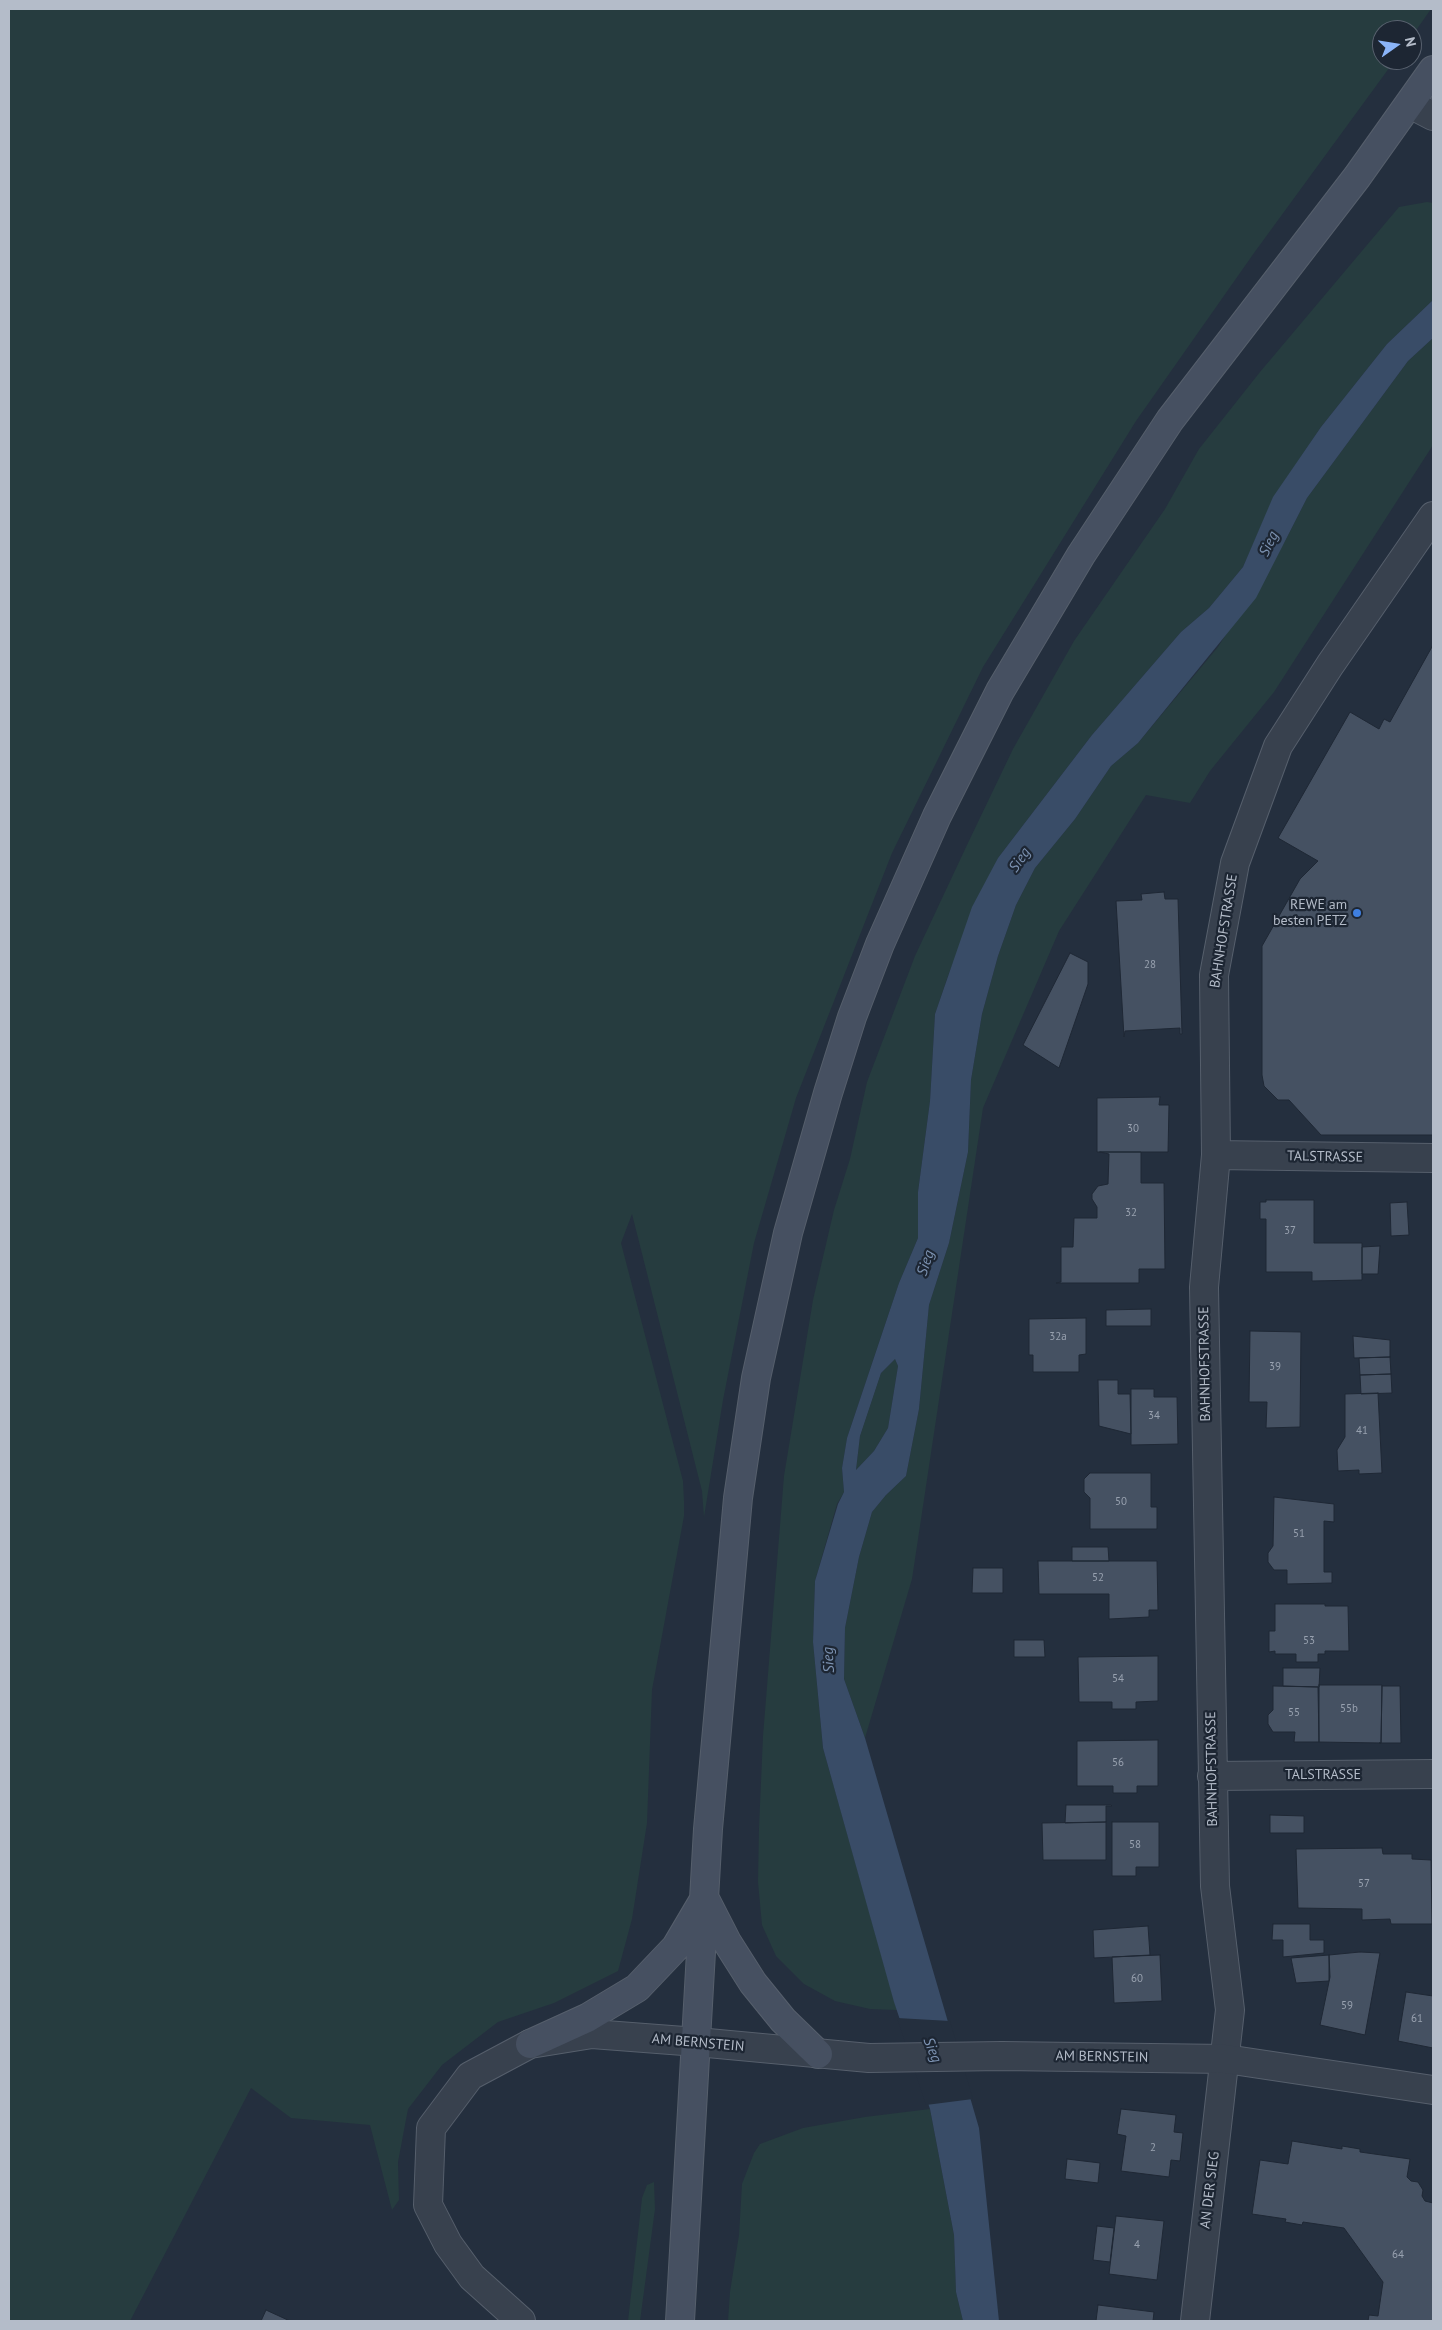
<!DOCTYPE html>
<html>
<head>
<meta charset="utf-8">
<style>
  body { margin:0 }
  #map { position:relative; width:1442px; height:2330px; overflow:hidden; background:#242f3e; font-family:"PT Sans",sans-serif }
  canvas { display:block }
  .frame { position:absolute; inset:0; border:10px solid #b4bcc9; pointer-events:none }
  .north { position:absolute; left:1372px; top:20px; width:50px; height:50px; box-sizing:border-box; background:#1d2633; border:1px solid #59626f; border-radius:50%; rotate:77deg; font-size:14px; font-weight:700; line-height:20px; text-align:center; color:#b4bcc9 }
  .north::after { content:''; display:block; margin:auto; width:18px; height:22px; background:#8ab4f8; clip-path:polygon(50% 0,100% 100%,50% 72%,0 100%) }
</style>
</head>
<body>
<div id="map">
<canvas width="1442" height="2330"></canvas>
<div class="frame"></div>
<div class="north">N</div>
</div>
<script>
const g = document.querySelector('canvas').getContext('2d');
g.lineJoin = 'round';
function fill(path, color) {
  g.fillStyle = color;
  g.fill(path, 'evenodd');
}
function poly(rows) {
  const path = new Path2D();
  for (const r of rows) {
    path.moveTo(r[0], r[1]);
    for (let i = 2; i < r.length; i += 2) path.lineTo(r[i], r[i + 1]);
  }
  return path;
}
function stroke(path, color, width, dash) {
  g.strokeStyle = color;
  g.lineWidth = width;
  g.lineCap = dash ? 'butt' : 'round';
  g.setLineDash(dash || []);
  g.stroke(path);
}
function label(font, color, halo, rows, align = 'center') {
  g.font = font + ' "PT Sans",sans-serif';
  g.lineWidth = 4.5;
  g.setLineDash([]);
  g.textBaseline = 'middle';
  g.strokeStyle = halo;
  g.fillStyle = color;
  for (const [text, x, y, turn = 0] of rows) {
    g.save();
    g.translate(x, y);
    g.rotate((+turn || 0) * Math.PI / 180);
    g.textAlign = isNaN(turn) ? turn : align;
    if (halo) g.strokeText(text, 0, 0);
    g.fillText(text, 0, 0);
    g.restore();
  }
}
const green = poly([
  [9,9,1431,9,1412,36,1412,30,1382,30,1382,60,1395,60,1254,253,1136,421,983,667,892,853,796,1098,754,1243,723,1400,704,1517,702,1491,632,1214,621,1243,683,1481,684,1501,684,1516,652,1690,647,1823,632,1919,618,1971,554,2003,498,2022,442,2065,408,2109,398,2162,399,2200,392,2210,370,2125,291,2118,251,2088,130,2321,9,2321],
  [1427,202,1433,203,1433,300,1387,344,1321,427,1274,497,1243,567,1209,608,1181,632,1092,735,998,858,949,973,935,1014,930,1101,918,1192,918,1238,899,1283,847,1438,842,1468,844,1492,837,1504,815,1581,813,1642,823,1748,897,2010,870,2009,835,2001,804,1984,776,1956,762,1925,758,1882,759,1828,763,1736,784,1476,813,1300,834,1210,850,1159,867,1082,915,956,967,845,1013,749,1074,641,1165,509,1199,449,1260,372,1399,207],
  [1433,338,1433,445,1274,692,1210,771,1190,803,1146,795,1059,931,983,1108,912,1579,865,1738,844,1679,845,1628,859,1557,872,1512,886,1495,906,1476,919,1409,929,1305,949,1243,968,1152,971,1080,982,1014,998,956,1016,905,1035,868,1075,819,1111,766,1138,743,1218,647,1285,541,1307,498,1408,361],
  [895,1359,898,1366,888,1428,874,1451,856,1470,860,1436,881,1373],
  [930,2109,954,2235,956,2292,963,2321,728,2321,730,2292,739,2235,742,2184,754,2153,760,2144,803,2128,865,2117],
  [654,2182,655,2209,640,2321,628,2321,642,2198,647,2185]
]);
const water = poly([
  [1433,300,1433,338,1408,361,1307,498,1256,598,1138,743,1111,766,1075,819,1035,868,1016,905,998,956,982,1014,971,1080,968,1152,949,1243,929,1305,919,1409,906,1476,886,1495,872,1512,859,1557,845,1628,844,1679,865,1738,979,2128,999,2321,963,2321,956,2292,954,2235,930,2109,894,2002,823,1748,813,1642,815,1581,838,1504,844,1492,842,1468,847,1438,899,1283,918,1238,918,1192,930,1101,935,1014,972,907,998,858,1092,735,1181,632,1209,608,1243,567,1273,497,1321,427,1387,344],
  [895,1359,898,1366,888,1428,874,1451,856,1470,860,1436,881,1373]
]);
const pier = poly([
  [897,2018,950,2021,973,2099,926,2105]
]);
const building = poly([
  [1433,645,1433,1135,1321,1135,1289,1100,1278,1100,1264,1086,1262,1075,1262,946,1300,879,1318,861,1278,838,1350,712,1379,729,1384,719,1390,722,1433,645],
  [1164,892,1165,899,1178,899,1182,1034,1180,1034,1180,1028,1125,1031,1124,1037,1116,901,1142,900,1141,894,1164,892],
  [1070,953,1088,962,1088,984,1059,1068,1023,1045,1070,953],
  [1160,1097,1159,1105,1169,1105,1168,1152,1097,1152,1097,1098,1160,1097],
  [1100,1152,1141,1152,1141,1183,1164,1183,1165,1269,1139,1269,1139,1283,1056,1283,1061,1282,1061,1247,1073,1247,1074,1218,1097,1218,1097,1207,1092,1199,1092,1194,1098,1186,1108,1184,1109,1154,1100,1152],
  [1266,1200,1314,1200,1314,1243,1362,1243,1362,1280,1312,1281,1312,1272,1266,1272,1266,1219,1260,1219,1260,1202,1266,1202,1266,1200],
  [1407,1202,1409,1235,1391,1236,1390,1203,1407,1202],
  [1380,1246,1378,1274,1362,1274,1362,1247,1380,1246],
  [1151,1309,1151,1326,1106,1326,1106,1310,1151,1309],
  [1086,1318,1086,1354,1079,1355,1079,1372,1033,1372,1033,1355,1029,1355,1029,1319,1086,1318],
  [1250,1331,1301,1332,1300,1427,1266,1428,1267,1402,1249,1402,1250,1331],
  [1353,1336,1390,1340,1390,1357,1354,1358,1353,1336],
  [1390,1357,1391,1374,1360,1375,1359,1358,1390,1357],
  [1391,1374,1392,1393,1361,1394,1360,1375,1391,1374],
  [1098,1380,1118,1380,1118,1394,1130,1394,1131,1434,1099,1426,1098,1380],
  [1131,1389,1154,1389,1154,1397,1177,1397,1178,1444,1131,1445,1131,1389],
  [1378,1393,1382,1473,1359,1474,1359,1470,1338,1471,1337,1450,1345,1437,1345,1394,1378,1393],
  [1090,1473,1151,1473,1151,1507,1157,1507,1157,1529,1090,1529,1090,1498,1084,1492,1084,1479,1090,1473],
  [1274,1497,1334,1504,1334,1522,1324,1521,1324,1572,1332,1572,1332,1583,1287,1584,1287,1570,1274,1570,1268,1562,1268,1553,1273,1546,1274,1497],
  [1072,1547,1108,1547,1109,1561,1072,1561,1072,1547],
  [1038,1561,1157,1561,1158,1610,1149,1610,1149,1617,1109,1619,1109,1594,1039,1594,1038,1561],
  [973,1568,1003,1568,1003,1593,972,1593,973,1568],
  [1275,1604,1325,1604,1325,1606,1348,1606,1349,1651,1325,1651,1325,1654,1318,1654,1318,1662,1296,1662,1296,1654,1275,1654,1275,1651,1269,1652,1269,1631,1275,1631,1275,1604],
  [1014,1640,1044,1640,1045,1657,1014,1657,1014,1640],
  [1158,1656,1158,1701,1136,1702,1136,1709,1112,1709,1112,1702,1079,1702,1078,1657,1158,1656],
  [1283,1668,1320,1668,1319,1687,1283,1686,1283,1668],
  [1319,1685,1382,1685,1381,1743,1319,1742,1319,1685],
  [1273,1686,1318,1687,1319,1742,1294,1742,1295,1732,1273,1732,1268,1724,1268,1715,1273,1710,1273,1686],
  [1382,1686,1400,1686,1401,1743,1379,1743,1381,1743,1382,1686],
  [1158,1740,1158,1786,1137,1786,1137,1793,1113,1793,1113,1786,1077,1786,1077,1741,1158,1740],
  [1066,1805,1111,1805,1112,1806,1106,1806,1106,1822,1065,1823,1066,1805],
  [1270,1815,1304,1816,1304,1833,1270,1833,1270,1815],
  [1106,1822,1106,1860,1043,1860,1042,1823,1106,1822],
  [1112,1822,1159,1822,1159,1867,1136,1867,1136,1876,1112,1876,1112,1822],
  [1382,1848,1383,1854,1412,1854,1412,1859,1431,1860,1432,1924,1391,1924,1390,1919,1362,1920,1362,1909,1298,1908,1296,1849,1382,1848],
  [1273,1924,1310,1924,1310,1940,1324,1940,1324,1953,1283,1957,1283,1940,1272,1940,1273,1924],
  [1148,1926,1150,1955,1094,1958,1093,1930,1148,1926],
  [1360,1952,1380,1953,1365,2035,1320,2025,1330,1977,1329,1955,1360,1952],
  [1160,1955,1162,2001,1114,2003,1112,1957,1160,1955],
  [1329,1955,1329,1981,1296,1983,1291,1958,1329,1955],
  [1406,1992,1433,1996,1433,2048,1398,2041,1406,1992],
  [1121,2109,1176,2115,1174,2132,1183,2133,1180,2161,1171,2160,1169,2177,1121,2171,1126,2136,1117,2134,1121,2109],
  [1292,2141,1342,2149,1342,2146,1360,2149,1360,2152,1410,2159,1407,2177,1411,2181,1418,2182,1423,2190,1422,2196,1425,2201,1433,2203,1433,2321,1368,2321,1369,2315,1378,2316,1383,2282,1344,2228,1303,2222,1302,2225,1285,2222,1286,2219,1252,2214,1260,2160,1288,2164,1292,2141],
  [1067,2159,1100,2163,1098,2183,1065,2179,1067,2159],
  [1116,2216,1164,2221,1157,2280,1109,2274,1116,2216],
  [1097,2226,1114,2228,1110,2262,1093,2260,1097,2226],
  [1098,2305,1154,2312,1153,2321,1096,2321,1098,2305],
  [266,2310,290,2321,261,2321,266,2310]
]);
const minor = poly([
  [1410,104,1433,116],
  [1216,1155,1433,1158],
  [1212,1776,1433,1774],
  [521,2321,472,2277,448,2244,428,2205,431,2128,470,2076,530,2044,592,2034,697,2042],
  [1195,2321,1230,2010,1215,1886,1204,1287,1216,1155,1214,975,1235,863,1278,746,1330,665,1433,516]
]);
const tertiary = poly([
  [697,2042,869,2058,1002,2056,1226,2059,1433,2090]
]);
const secondary = poly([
  [705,1899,727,1942,753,1983,783,2020,818,2054],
  [530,2044,587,2018,637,1988,676,1947,702,1903],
  [680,2321,708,1829,738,1498,756,1378,788,1233,828,1093,852,1017,880,944,937,816,1000,691,1081,555,1170,420,1357,177,1433,70]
]);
const markers = [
  [1357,913,5,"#3f7fe0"]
];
const numberNames = [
  ["28",1150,965],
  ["30",1133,1129],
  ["32",1131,1213],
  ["37",1290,1231],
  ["32a",1058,1337],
  ["39",1275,1367],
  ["34",1154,1416],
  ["41",1362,1431],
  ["50",1121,1502],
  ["51",1299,1534],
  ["52",1098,1578],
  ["53",1309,1641],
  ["54",1118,1679],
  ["55b",1349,1709],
  ["55",1294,1713],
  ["56",1118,1763],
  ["58",1135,1845],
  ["57",1364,1884],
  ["60",1137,1979],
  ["59",1347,2006],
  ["61",1417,2019],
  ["2",1153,2148],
  ["4",1137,2245],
  ["64",1398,2255]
];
const poiNames = [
  ["REWE am",1347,905],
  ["besten PETZ",1347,921]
];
const streetNames = [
  ["BAHNHOFSTRASSE",1224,931,-81],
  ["TALSTRASSE",1325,1157,1],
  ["BAHNHOFSTRASSE",1205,1364,-91],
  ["BAHNHOFSTRASSE",1212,1769,-91],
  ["TALSTRASSE",1323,1775],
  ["AM BERNSTEIN",698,2043,5],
  ["AM BERNSTEIN",1102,2057,1],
  ["AN DER SIEG",1210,2190,-83]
];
const waterNames = [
  ["Sieg",1269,544,-65],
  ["Sieg",1020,860,-56],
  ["Sieg",926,1263,-72],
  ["Sieg",829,1660,-93],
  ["Sieg",932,2050,69]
];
fill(green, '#263c3f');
fill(water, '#394c67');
fill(pier, '#242f3e');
fill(building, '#455162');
stroke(building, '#1f2835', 1);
stroke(minor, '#565f6c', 30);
stroke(tertiary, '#565f6c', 30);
stroke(secondary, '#565f6c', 30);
stroke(minor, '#38414e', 28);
stroke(tertiary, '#38414e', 28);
stroke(secondary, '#465061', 28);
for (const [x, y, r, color] of markers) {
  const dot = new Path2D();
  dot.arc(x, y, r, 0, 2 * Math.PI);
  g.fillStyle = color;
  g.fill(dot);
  stroke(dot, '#1d2633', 2);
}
label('11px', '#98a1af', null, numberNames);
label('14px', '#b4bcc9', '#1d2633', poiNames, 'right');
label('14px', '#b4bcc9', '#1d2633', streetNames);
label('italic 15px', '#7c92b1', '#1d2633', waterNames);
</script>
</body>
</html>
